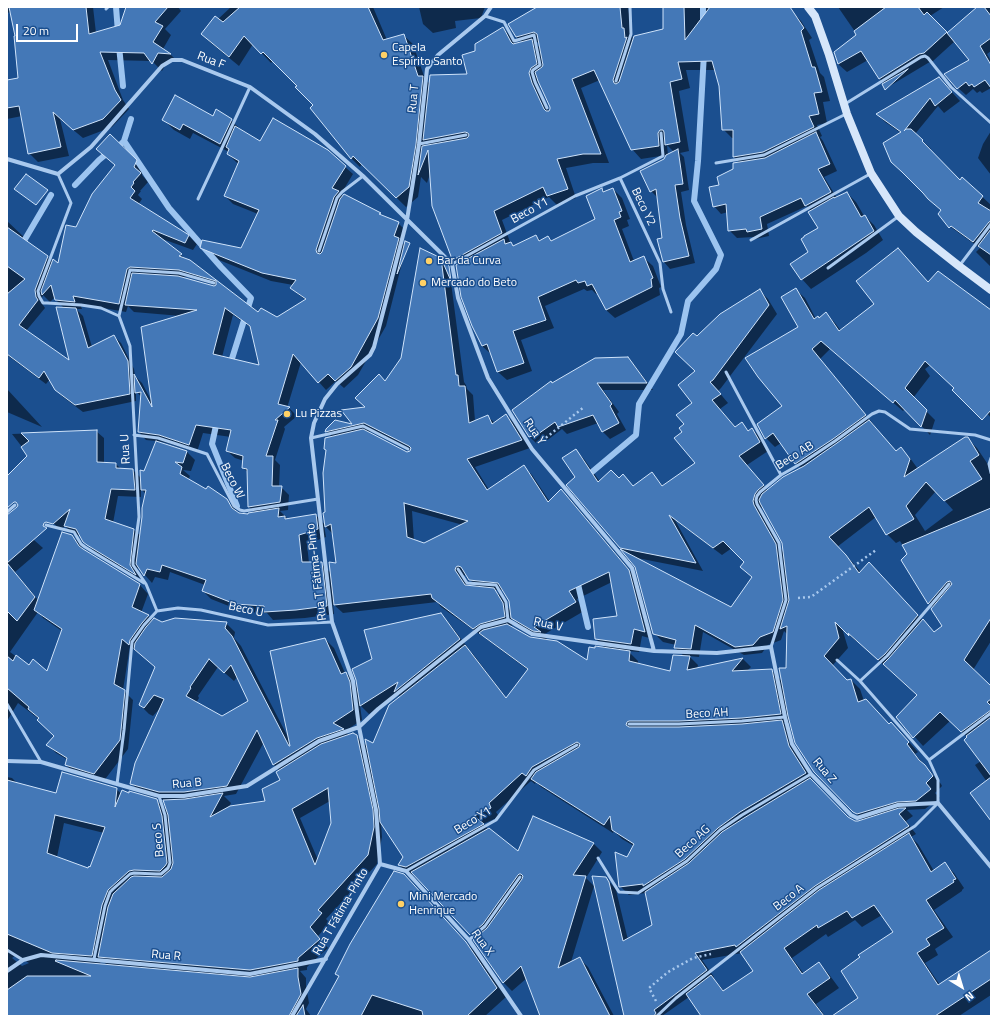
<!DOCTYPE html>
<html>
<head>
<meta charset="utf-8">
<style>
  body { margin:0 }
  #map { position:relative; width:998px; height:1023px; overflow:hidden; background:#1b4f8f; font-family:"Titillium Web",sans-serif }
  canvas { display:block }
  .frame { position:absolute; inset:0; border:8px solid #fff; pointer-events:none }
  .north { position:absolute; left:942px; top:967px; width:40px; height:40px; -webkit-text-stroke:3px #1b4f8f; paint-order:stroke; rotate:142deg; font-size:11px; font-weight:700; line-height:16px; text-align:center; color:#fff }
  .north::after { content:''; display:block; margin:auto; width:14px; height:18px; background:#fff; clip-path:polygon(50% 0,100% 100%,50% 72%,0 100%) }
  .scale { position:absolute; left:16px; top:24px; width:62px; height:18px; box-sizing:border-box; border:2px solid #fff; border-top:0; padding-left:5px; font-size:12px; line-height:14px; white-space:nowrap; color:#fff; -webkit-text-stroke:3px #1b4f8f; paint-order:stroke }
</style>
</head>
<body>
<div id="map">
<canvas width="998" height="1023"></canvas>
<div class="frame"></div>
<div class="north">N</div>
<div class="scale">20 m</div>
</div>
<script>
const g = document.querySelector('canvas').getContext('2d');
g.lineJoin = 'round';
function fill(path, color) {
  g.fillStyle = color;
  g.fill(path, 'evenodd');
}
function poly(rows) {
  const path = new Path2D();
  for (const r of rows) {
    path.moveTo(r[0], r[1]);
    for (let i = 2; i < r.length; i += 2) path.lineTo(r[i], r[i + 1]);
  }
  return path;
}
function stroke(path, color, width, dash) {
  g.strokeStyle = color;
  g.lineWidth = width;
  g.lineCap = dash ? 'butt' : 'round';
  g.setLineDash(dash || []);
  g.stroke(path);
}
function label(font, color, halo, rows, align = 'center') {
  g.font = font + ' "Titillium Web",sans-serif';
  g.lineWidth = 3;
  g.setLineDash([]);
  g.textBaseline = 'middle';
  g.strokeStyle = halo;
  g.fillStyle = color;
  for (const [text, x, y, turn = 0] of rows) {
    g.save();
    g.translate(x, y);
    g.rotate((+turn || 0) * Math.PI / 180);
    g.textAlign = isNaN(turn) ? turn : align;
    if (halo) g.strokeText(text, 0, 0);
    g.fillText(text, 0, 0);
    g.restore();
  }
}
const shadow = poly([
  [7,7,93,7,96,33,121,26,127,7,178,7,181,11,165,29,171,35,163,49,170,54,178,62,167,62,162,71,152,61,108,60,123,100,129,109,112,127,83,138,60,119,69,156,38,162,29,153,22,116,7,119,7,93,19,79,16,36,11,12,7,13],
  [231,7,373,7,387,40,403,35,413,44,425,79,430,84,468,75,476,51,503,28,512,38,516,44,522,42,516,37,539,7,628,7,633,41,664,29,664,7,788,7,801,21,812,38,809,40,820,73,824,77,830,101,823,102,827,123,817,125,822,136,820,137,823,141,837,171,824,177,837,198,847,193,856,202,864,216,865,216,874,225,883,240,866,253,811,289,802,279,810,253,819,228,811,211,807,206,767,224,769,236,755,239,753,237,737,238,729,230,728,212,721,214,714,206,720,186,740,163,734,157,734,138,732,138,723,129,720,86,716,70,686,70,690,88,679,91,689,151,680,153,684,157,689,190,681,192,686,225,695,263,670,269,664,262,658,240,663,239,658,198,651,191,667,155,641,159,632,149,600,80,581,88,609,163,593,163,566,168,576,198,557,205,549,197,502,220,510,242,514,247,536,236,541,241,548,237,553,242,596,220,602,189,605,192,613,189,622,198,630,219,627,220,629,226,622,229,634,261,644,258,653,266,661,287,659,288,660,295,615,318,606,310,598,293,596,294,592,290,587,291,584,289,545,306,554,328,521,340,532,371,507,380,498,372,491,354,482,346,459,265,452,258,430,174,427,183,421,177,418,197,406,207,362,164,360,167,351,158,315,105,298,86,273,61,271,63,253,44,239,66,211,43,202,34],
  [539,42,541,49,535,43],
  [537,80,538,80,551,107,551,110,549,111,541,93],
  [426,142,430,146,425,147],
  [667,145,674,152,668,155],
  [419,7,485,7,481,18,455,21,456,28,433,33,423,24],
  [838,7,944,7,930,16,948,34,979,7,991,7,991,51,987,54,991,61,991,88,982,93,980,91,977,93,973,89,966,95,958,88,970,60,955,41,933,61,928,63,888,87,880,79,868,60,847,72,838,64,835,52,858,36],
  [939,78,960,101,944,113,938,106,915,134,931,149,930,150,960,181,962,178,991,205,991,267,976,252,980,248,952,228,944,220,942,211,928,198,901,133,885,122,877,114],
  [213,118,231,120,241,130,260,143,345,167,353,174,341,194,343,197,345,195,380,214,383,217,398,223,406,231,402,242,406,247,386,326,358,375,344,388,336,381,326,390,301,362,287,408,289,408,297,416,284,427,285,429,275,460,280,465,279,487,281,487,289,495,288,510,280,511,287,518,287,519,316,515,325,525,327,451,325,449,332,437,326,431,335,421,355,426,342,411,366,408,386,382,402,359,440,259,449,267,464,382,466,385,467,389,473,395,475,421,487,416,495,423,506,415,514,423,530,448,475,467,489,490,524,467,532,475,550,502,561,491,570,499,637,579,653,639,642,636,639,652,628,651,638,661,638,665,671,672,684,656,675,648,676,645,663,642,654,633,636,567,621,548,576,477,575,450,584,459,600,482,619,479,623,476,634,487,652,474,663,486,697,464,683,432,685,425,693,403,696,371,697,337,760,291,768,299,777,314,721,388,718,391,728,403,720,409,736,428,742,424,749,431,752,429,760,437,768,451,747,465,768,491,801,468,796,463,781,443,775,447,766,438,784,406,799,327,795,289,805,298,816,319,819,319,826,314,835,323,841,331,928,283,991,312,991,418,940,358,925,369,930,376,913,398,935,420,930,435,905,409,903,411,830,349,820,359,874,425,873,425,896,452,901,449,910,458,918,469,967,438,977,448,991,469,991,641,973,670,991,687,991,819,987,782,975,765,981,761,968,738,950,721,923,746,897,717,918,696,856,640,857,642,842,628,848,648,832,666,847,681,851,680,860,689,864,701,889,725,891,723,900,732,918,752,915,754,941,784,942,786,935,793,940,798,925,809,907,810,913,816,906,821,916,834,911,837,918,844,934,871,945,864,954,873,964,888,962,890,962,891,934,910,953,937,935,949,938,955,925,963,940,985,991,951,991,995,959,1016,834,1016,859,998,894,932,882,915,862,927,855,920,828,937,826,934,792,958,804,974,819,964,828,973,839,988,816,1004,825,1016,702,1016,689,997,662,1016,625,1016,606,878,613,886,616,890,628,940,653,926,646,893,629,895,620,886,627,858,634,846,622,839,614,831,613,833,541,787,536,782,535,784,531,781,496,812,499,817,483,824,488,829,519,853,593,843,602,852,586,878,594,886,571,962,579,958,588,967,614,1016,542,1016,527,978,512,991,503,982,475,940,416,875,407,873,399,865,404,857,381,822,382,837,377,864,326,919,330,923,318,936,328,948,307,967,307,970,300,971,306,978,306,986,309,1003,306,1009,311,1016,7,1016,7,777,12,778,18,784,56,794,116,789,122,794,156,800,168,812,164,800,141,793,132,784,161,707,153,716,149,714,140,705,156,668,137,651,137,652,130,646,123,690,133,700,128,749,103,782,74,773,66,765,68,760,56,753,48,745,56,736,39,719,18,703,7,721,7,519,34,540,43,548,15,572,38,600,72,536,80,544,84,551,140,585,148,594,141,613,148,616,153,621,162,623,226,623,235,632,234,638,241,646,289,739,325,639,334,648,345,673,346,673,355,682,358,691,373,660,440,614,449,623,468,648,467,649,473,654,507,699,528,670,489,641,483,636,482,636,441,607,437,602,343,613,333,604,334,614,305,618,273,620,267,613,244,612,211,599,203,591,205,585,170,572,168,580,155,577,152,583,145,575,138,565,137,573,141,579,95,552,84,541,80,536,72,533,65,526,61,530,7,482,7,478,29,456,12,434,96,431,104,438,104,464,116,464,121,469,133,470,141,478,145,472,156,441,146,440,139,432,142,398,136,391,136,401,83,412,63,397,56,390,50,379,46,384,7,355,7,221,26,239,24,241,47,257,53,262,59,264,77,228,136,161,144,169,142,175,148,182,140,191,141,191,138,195,142,199,138,205,189,236,197,244,193,250,157,237,181,255,186,260,190,261,258,313,277,318,306,300,299,295,291,288,293,285,271,281,209,256,201,248,242,249,258,214,233,204,225,196,239,164,236,162,228,154,229,152,193,133,190,139,174,130,164,120],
  [182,277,188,277,215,285,215,287,182,278],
  [43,295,50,302,55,297,56,300,64,308,71,362,26,331,45,308,43,305,42,298],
  [80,304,126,312,128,306,134,312,181,316,152,402,142,383,135,376,134,369,121,343,114,336,92,347,83,316,76,309,82,309],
  [233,315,252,328,260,366,222,357],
  [373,431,411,451,406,453,367,432],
  [203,433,231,437,227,451,235,458,244,461,243,468,249,473,249,507,255,513,249,515,238,513,235,509,226,500,188,480,190,476,183,470,191,471,195,460,187,452,157,442,158,441,167,443,197,452],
  [141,489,146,494,141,536,134,530,113,523,118,496,141,497],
  [936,491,953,510,925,531,915,515],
  [762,505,783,542,784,554,762,515,761,510],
  [412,511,463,525,424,544,414,541],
  [876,517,887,534,896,543,900,541,908,554,903,560,929,603,934,608,943,626,934,633,878,573,861,573,855,565,837,547],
  [675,520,722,555,732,548,745,561,741,567,753,578,731,608,637,558,703,571],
  [324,525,333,534,337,564,331,573,321,563,309,563,307,544,326,537],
  [466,574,469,579,477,587,468,587,463,579,464,576],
  [612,582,619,617,596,639,606,649,588,661,549,641,543,635,584,611,577,599],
  [494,590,504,590,510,600,511,612,502,597],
  [38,612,43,618,62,631,47,673,29,666,10,652],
  [512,617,520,626,545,640,530,638,510,626,513,625],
  [784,631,788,635,787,668,782,681,771,670,747,671,751,667,743,659,697,669,698,665,689,656,699,657,703,632,744,655,762,653,768,645,781,640],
  [218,667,234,681,237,677,249,701,222,717,196,703,199,698,198,696],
  [399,695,400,697,374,744,368,747,356,736,349,735,345,731,362,720,360,705,369,714],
  [789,713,815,771,863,821,855,822,848,818,813,783,814,782,797,755,790,730,784,723,789,723,787,714],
  [264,742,274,765,280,771,281,780,266,802,229,807,231,803,224,796,236,794],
  [330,801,332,823,318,860,300,818],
  [64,823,104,833,91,868,88,869,57,857],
  [742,953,754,971,725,992,713,978,714,977,702,960],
  [16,955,29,963,22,966,12,958],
  [101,959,108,966,100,965],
  [991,131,991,175,978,158,983,144],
  [627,358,635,366,653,390,603,390,619,412,617,414,626,430,610,439,602,431,598,423,567,434,562,429,545,442,537,444,530,437,551,382,553,384],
  [7,389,42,427,7,412],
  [413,884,475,952,506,997,485,1016,318,1016,339,977,337,974]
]);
const stream = poly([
  [116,7,118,32],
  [703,7,703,24],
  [119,46,123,86],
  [124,141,169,208,221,267,251,298,230,365],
  [121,144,124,141,131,119],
  [75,185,99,160,110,151],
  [21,246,51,195],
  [217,421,212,444,237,506],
  [586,477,636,435,639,404,681,334,688,301,716,269,721,255,694,201,698,161,704,53],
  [577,580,588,627]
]);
const building = poly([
  [9,7,86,7,89,34,120,25,126,7,168,7,155,22,163,26,153,42,171,54,158,53,152,64,144,53,100,52,115,90,121,100,103,119,73,130,53,112,61,147,28,154,19,106,7,108,7,80,18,78,14,36,15,36,9,7],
  [240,7,368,7,383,40,404,34,418,76,423,76,416,144,409,187,396,198,353,156,351,159,310,108,313,105,295,87,297,86,263,52,261,54,244,36,229,57,201,34,215,16,223,22,240,7],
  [537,7,620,7,622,28,624,28,625,38,627,37,613,80,614,83,616,84,619,82,634,36,663,29,663,7,684,7,685,40,710,7,790,7,804,28,801,31,812,67,815,67,822,92,814,93,819,114,809,116,814,127,763,152,733,157,733,130,722,130,719,86,712,61,678,62,682,79,670,82,680,142,665,145,664,132,663,130,660,130,658,133,659,146,631,150,594,70,572,79,601,154,583,154,557,159,568,189,547,196,543,187,494,211,502,233,453,260,452,259,432,206,428,150,418,175,422,146,467,138,468,137,469,135,468,133,465,132,423,140,430,75,467,74,462,55,475,51,475,44,503,27,511,42,513,44,532,39,537,64,531,68,529,73,532,83,544,109,546,111,549,111,550,109,550,107,538,81,535,72,542,67,543,65,537,34,534,32,516,37,508,24,537,7],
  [886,7,918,7,924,15,927,12,947,32,924,53,919,54,879,79,861,51,838,64,834,52,856,35,854,31,886,7],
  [977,7,984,7,991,16,991,38,980,46,991,65,991,88,985,80,974,87,972,84,969,86,966,82,957,89,944,74,969,60,947,33,977,7],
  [908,69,885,90,882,84,908,69],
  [939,77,952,92,935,106,930,98,904,131,906,129,911,129,923,140,922,141,960,180,962,177,983,196,978,203,991,211,991,221,989,222,973,242,951,226,949,228,938,214,941,210,928,199,923,193,902,172,891,162,883,143,901,132,876,114,939,77],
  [175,95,213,116,216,109,232,119,220,144,183,124,180,130,162,120,175,95],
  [273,118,328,150,346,166,332,188,339,191,334,197,316,250,317,253,320,254,322,252,340,199,344,194,381,213,379,214,399,222,394,236,399,238,378,318,351,367,335,381,328,374,318,383,293,354,278,404,290,407,275,420,278,420,266,456,273,456,272,486,282,486,280,502,248,507,247,469,242,468,243,456,226,451,231,430,196,425,189,445,159,435,138,432,141,392,135,393,134,374,152,407,141,327,197,310,125,305,132,273,178,276,214,286,216,285,216,281,179,270,130,267,127,269,119,304,73,296,75,302,55,300,51,285,42,295,41,291,53,259,58,263,66,225,76,227,92,194,115,165,96,149,110,134,137,160,134,167,141,173,133,182,134,183,131,187,135,191,130,198,189,235,185,243,153,230,152,231,182,254,179,256,190,260,258,312,261,308,277,317,306,299,290,288,296,280,262,273,200,248,202,240,241,248,259,210,224,196,239,161,227,154,229,149,226,147,235,126,260,141,273,118],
  [225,308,250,326,259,365,213,354,225,308],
  [816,132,830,164,818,169,831,192,805,206,801,198,760,217,762,229,747,232,746,229,728,231,726,204,713,207,709,187,719,185,717,177,733,169,733,163,765,158,816,132],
  [678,149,683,184,675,185,680,218,689,256,663,262,657,239,662,238,656,189,650,192,640,171,664,159,666,155,678,149],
  [26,174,48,190,36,205,14,189,26,174],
  [602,188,603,192,613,188,622,211,619,212,621,217,614,220,630,262,644,256,653,278,651,279,652,287,606,310,592,284,587,286,585,281,578,283,576,280,538,297,546,320,513,331,524,363,497,372,487,344,482,346,472,326,461,297,456,265,504,239,505,244,511,242,513,246,536,235,539,241,548,236,551,241,595,219,586,196,602,188],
  [847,192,861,217,865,215,874,231,856,243,801,280,790,264,808,252,801,239,804,237,804,236,818,228,808,212,834,197,834,198,847,192],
  [7,227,48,256,35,290,36,297,38,300,19,325,69,360,56,307,76,308,88,348,114,335,128,361,130,394,75,405,55,390,44,371,39,378,7,354,7,294,25,279,7,266,7,227],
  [991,229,991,255,978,246,991,229],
  [405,241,410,243,397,274,405,241],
  [420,248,441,258,456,375,458,375,459,386,465,386,469,423,488,415,492,424,506,414,522,440,467,459,487,490,524,465,548,502,561,489,629,570,645,632,634,629,631,644,595,639,593,619,617,616,609,572,569,591,576,602,534,627,541,632,533,631,511,618,509,601,498,583,469,580,461,567,458,566,456,567,455,570,465,585,494,588,503,603,505,617,480,624,473,629,432,598,431,594,334,605,329,562,336,563,331,524,325,527,323,513,325,512,323,473,326,450,324,449,325,438,363,429,407,452,410,451,411,448,409,446,364,423,325,432,326,429,335,420,352,424,341,410,365,407,355,398,379,374,385,381,401,358,420,248],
  [404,503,468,521,424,543,407,537,404,503],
  [898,248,928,282,938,271,991,310,991,410,982,420,952,390,954,388,925,361,905,388,927,410,921,427,895,400,893,403,821,341,812,349,866,415,833,439,795,464,773,433,765,439,757,424,782,406,758,377,745,358,798,327,781,297,796,288,814,319,818,316,819,318,826,312,839,331,874,304,856,281,898,248],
  [441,258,449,266,451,281,441,258],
  [760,289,769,305,713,380,710,382,721,394,712,400,735,427,742,422,748,431,752,428,760,442,739,456,764,485,758,490,755,494,753,501,754,505,776,544,783,600,773,632,760,637,753,645,735,647,695,625,691,649,674,648,676,640,653,634,635,567,620,549,731,607,752,577,740,567,744,562,723,541,713,548,669,515,696,563,620,548,566,485,575,477,562,458,576,449,598,482,611,470,619,478,623,474,633,486,652,472,662,486,695,463,674,438,682,432,679,428,684,424,676,415,692,403,678,385,695,371,675,352,693,333,697,336,720,314,760,289],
  [628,357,647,383,597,383,612,404,610,406,619,423,602,432,593,415,558,427,555,422,538,434,529,437,512,410,551,381,552,383,595,358,628,357],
  [869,420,896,451,901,447,910,459,904,477,965,437,968,437,979,455,970,461,982,479,944,501,926,482,906,506,914,519,886,535,869,507,829,537,846,555,859,573,869,562,918,615,885,654,878,660,848,633,849,636,835,622,839,638,824,656,847,680,851,679,858,702,866,699,889,724,891,722,909,742,907,744,919,760,925,765,933,776,926,783,931,789,916,801,897,802,857,814,853,812,814,772,795,743,788,716,779,668,786,668,787,626,780,629,789,600,782,543,760,503,759,500,762,494,783,477,804,466,837,443,869,420],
  [97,430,97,462,116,463,116,468,133,469,135,490,111,489,105,519,134,529,130,565,136,575,87,545,83,542,76,529,64,526,70,509,53,524,46,522,44,523,43,526,47,528,7,563,35,597,17,621,7,611,7,515,17,507,18,505,16,502,14,502,7,508,7,476,27,456,21,447,29,441,21,433,97,430],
  [156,441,187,451,183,463,175,462,182,467,180,474,206,489,208,486,227,499,232,508,239,513,248,514,248,513,279,508,278,517,285,516,285,519,316,514,318,529,299,535,302,562,322,562,327,606,296,610,264,612,264,606,235,604,202,591,206,580,162,565,160,572,147,569,144,576,136,564,142,517,142,508,146,490,141,490,140,470,144,471,156,441],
  [991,508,991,618,964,660,991,686,991,699,987,702,991,706,991,710,961,732,940,712,913,738,896,717,917,695,883,664,889,658,923,619,934,632,942,626,931,609,952,584,950,581,947,582,928,604,901,560,907,554,902,545,991,508],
  [62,532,72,535,79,546,83,549,140,584,132,607,149,615,142,623,130,640,129,645,122,639,114,684,125,690,120,740,94,774,65,765,67,758,46,745,54,736,37,720,39,718,28,709,29,707,7,688,7,656,13,661,16,655,29,665,33,659,47,671,62,629,34,610,62,532],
  [441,613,460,639,394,692,398,682,360,706,356,680,352,669,372,659,364,630,441,613],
  [154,618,162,622,175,618,227,622,225,628,232,636,289,746,290,746,270,651,325,638,341,674,346,672,350,682,353,710,333,723,344,729,317,738,273,765,257,730,227,786,184,792,159,792,130,784,135,763,164,699,154,695,144,708,139,705,155,667,134,649,135,643,146,627,154,618],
  [209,659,224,673,231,665,248,701,222,716,186,696,191,688,190,687,209,659],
  [507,624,530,637,557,641,587,660,589,647,595,648,595,646,630,651,629,661,670,671,673,655,690,656,687,670,743,658,732,671,772,669,781,714,742,718,679,721,629,721,627,722,626,725,629,727,679,727,742,724,782,720,789,746,806,773,740,812,718,828,685,859,643,886,643,884,619,887,615,852,627,857,634,844,612,830,610,816,604,825,531,779,536,772,579,747,580,744,577,742,532,767,526,776,522,773,489,803,491,808,474,816,484,824,406,867,398,865,403,857,380,822,379,809,365,739,373,743,389,705,465,645,506,698,528,669,479,633,483,630,507,624],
  [991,717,991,776,964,740,967,737,966,736,991,717],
  [353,733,357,735,373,810,374,827,368,855,318,910,322,913,310,927,320,939,298,958,298,961,250,970,98,957,108,907,113,894,131,877,134,876,162,877,171,869,173,863,168,815,163,800,185,799,223,793,210,817,230,806,265,801,262,789,280,780,276,772,321,744,353,733],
  [328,788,331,823,315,865,292,809,328,788],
  [62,772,117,788,115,807,122,790,129,793,129,791,157,799,162,816,167,863,165,866,160,871,134,870,129,871,108,890,102,905,92,956,52,953,7,934,7,780,56,793,62,772],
  [55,815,105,827,90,867,89,866,88,868,47,853,55,815],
  [991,777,991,821,970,793,991,777],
  [810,778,848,817,855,821,858,821,899,808,906,808,899,814,909,826,815,886,736,947,735,945,695,953,707,970,673,996,654,1010,656,1013,654,1016,624,1016,592,876,606,877,609,882,623,941,652,925,645,892,689,863,722,832,744,818,810,778],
  [533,816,594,843,573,875,586,876,558,968,580,957,610,1016,540,1016,521,966,503,983,473,940,487,928,522,879,523,876,521,874,519,874,518,875,483,924,470,935,411,872,489,828,518,851,533,816],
  [909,833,931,872,945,862,956,879,953,880,954,882,926,900,944,928,926,939,930,945,917,953,938,985,991,950,991,979,935,1016,832,1016,858,998,841,971,860,957,858,955,893,932,874,905,852,918,847,911,818,928,817,925,784,948,802,974,819,962,830,978,807,994,824,1016,701,1016,686,994,711,975,723,991,753,971,740,952,819,890,909,833],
  [394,871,404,874,466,942,497,988,467,1016,423,1016,422,1011,372,995,361,1016,317,1016,339,976,335,974,350,944,394,871],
  [56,960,250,977,298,968,298,977,301,994,289,1016,7,1016,7,990,27,976,91,976,55,961,56,960],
  [303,1005,305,1016,296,1016,303,1005]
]);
const path = poly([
  [542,441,584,407],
  [798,598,811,597,876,550],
  [656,1001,649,988,668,972,693,958,711,954],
  [403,1016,403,1015]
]);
const lane = poly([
  [106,9,108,7],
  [485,16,504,22,514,41,534,35,540,65,533,70,532,72,535,82,547,108],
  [616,81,631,34,630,7],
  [845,104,921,57,925,56,928,58,951,87,991,123],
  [419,144,466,135],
  [716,163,764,155,846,114],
  [58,174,71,203,38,291,39,296,43,303,47,303,81,305,101,308,119,316,130,346,139,517,133,560,133,565,146,584,157,611],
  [620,178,660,263,663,289,671,312],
  [198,199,221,150,250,87],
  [751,240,870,174],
  [319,251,337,198,342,192,363,176],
  [452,264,575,196,620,178,663,156,661,133],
  [960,265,991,224],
  [828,268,899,216],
  [119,316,130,270,179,273,214,283],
  [726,372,781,475],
  [134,435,158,438,207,454,234,506,240,510,244,511,318,499],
  [311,438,363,426,408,449],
  [991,458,989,464,991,473],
  [7,512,15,505],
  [46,525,74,532,81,544,85,547,144,583],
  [458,569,467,583,496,585,506,602,508,620],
  [157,611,178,608,201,610,268,625,332,622],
  [771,647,786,600,779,543,757,504,756,500,757,496,760,492,781,475,802,463,835,441,872,414,879,411,885,412,910,429,975,435,991,440],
  [837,660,860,681,929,760],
  [860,681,887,656,949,584],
  [7,704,41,762],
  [629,724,679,724,742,721,785,717],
  [117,784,124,730,132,642,144,625,157,611],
  [598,858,619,892,638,893,687,861,720,830,742,815,811,774],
  [406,871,496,820,534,770,577,745],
  [469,940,485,926,520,877],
  [7,950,23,960],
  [94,959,105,906,110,892,113,889,130,874,134,873,156,874,161,874,168,868,170,863,165,815,159,796],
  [657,1016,676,998,817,888,915,826,938,803,938,780,929,760,991,713]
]);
const street = poly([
  [7,159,58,174,91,147,162,66,172,60,182,60,250,87,315,134,363,176,452,264,458,298,488,378,532,449,632,568,654,651],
  [7,761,41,762,117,784,159,796,184,796,247,786,319,741,359,727,378,709,481,627,508,620,532,634,654,651,717,653,771,647,785,717,792,744,811,774,851,815,857,818,898,805,938,803,991,867],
  [380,864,406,871,469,940,521,1016],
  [7,971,23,960,41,955,250,974,326,959],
  [292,1016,380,864,376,810,359,727,353,681,332,622,311,438,314,423,325,399,337,384,370,355,374,347,407,220,419,144,427,69,438,55,485,16,491,7]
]);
const secondary = poly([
  [808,7,815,16,829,55,847,114,871,173,899,216,916,232,959,266,991,290]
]);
const markers = [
  [384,55,4,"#ffd166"],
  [429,261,4,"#ffd166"],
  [423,283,4,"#ffd166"],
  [287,414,4,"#ffd166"],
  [401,904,4,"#ffd166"]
];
const poiNames = [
  ["Capela",392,48],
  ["Espírito Santo",392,62],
  ["Bar da Curva",437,261],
  ["Mercado do Beto",431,283],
  ["Lu Pizzas",295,414],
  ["Mini Mercado",409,897],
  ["Henrique",409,911]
];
const streetNames = [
  ["Rua F",211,61,21],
  ["Rua T",414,99,-84],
  ["Beco Y2",643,207,64],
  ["Beco Y1",530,211,-29],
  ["Rua Y",534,432,56],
  ["Rua U",126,449,-93],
  ["Beco AB",795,456,-32],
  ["Beco W",232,481,63],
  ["Rua T Fátima-Pinto",317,572,-97],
  ["Beco U",246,610,12],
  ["Rua V",548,625,12],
  ["Beco AH",707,714,-3],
  ["Rua Z",824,771,50],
  ["Rua B",187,784,-5],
  ["Beco X1",473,821,-32],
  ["Beco S",159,840,-95],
  ["Beco AG",693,842,-42],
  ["Beco A",789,898,-38],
  ["Rua T Fátima-Pinto",341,912,-60],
  ["Rua X",482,943,54],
  ["Rua R",166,956,5]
];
fill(shadow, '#0007');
stroke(stream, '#9cc4f0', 6);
fill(building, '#4478b7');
stroke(building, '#cfe3fa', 1);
stroke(path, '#a9c9ee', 2.5, [2, 3]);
stroke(lane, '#a9c9ee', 3);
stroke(street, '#a9c9ee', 4);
stroke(secondary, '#d6e6fa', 8);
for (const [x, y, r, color] of markers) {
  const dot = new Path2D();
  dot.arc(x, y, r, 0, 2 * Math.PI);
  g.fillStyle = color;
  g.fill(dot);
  stroke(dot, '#1b4f8f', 1.5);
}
label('12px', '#fff', '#1b4f8f', poiNames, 'left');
label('12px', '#fff', '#1b4f8f', streetNames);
</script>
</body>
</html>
